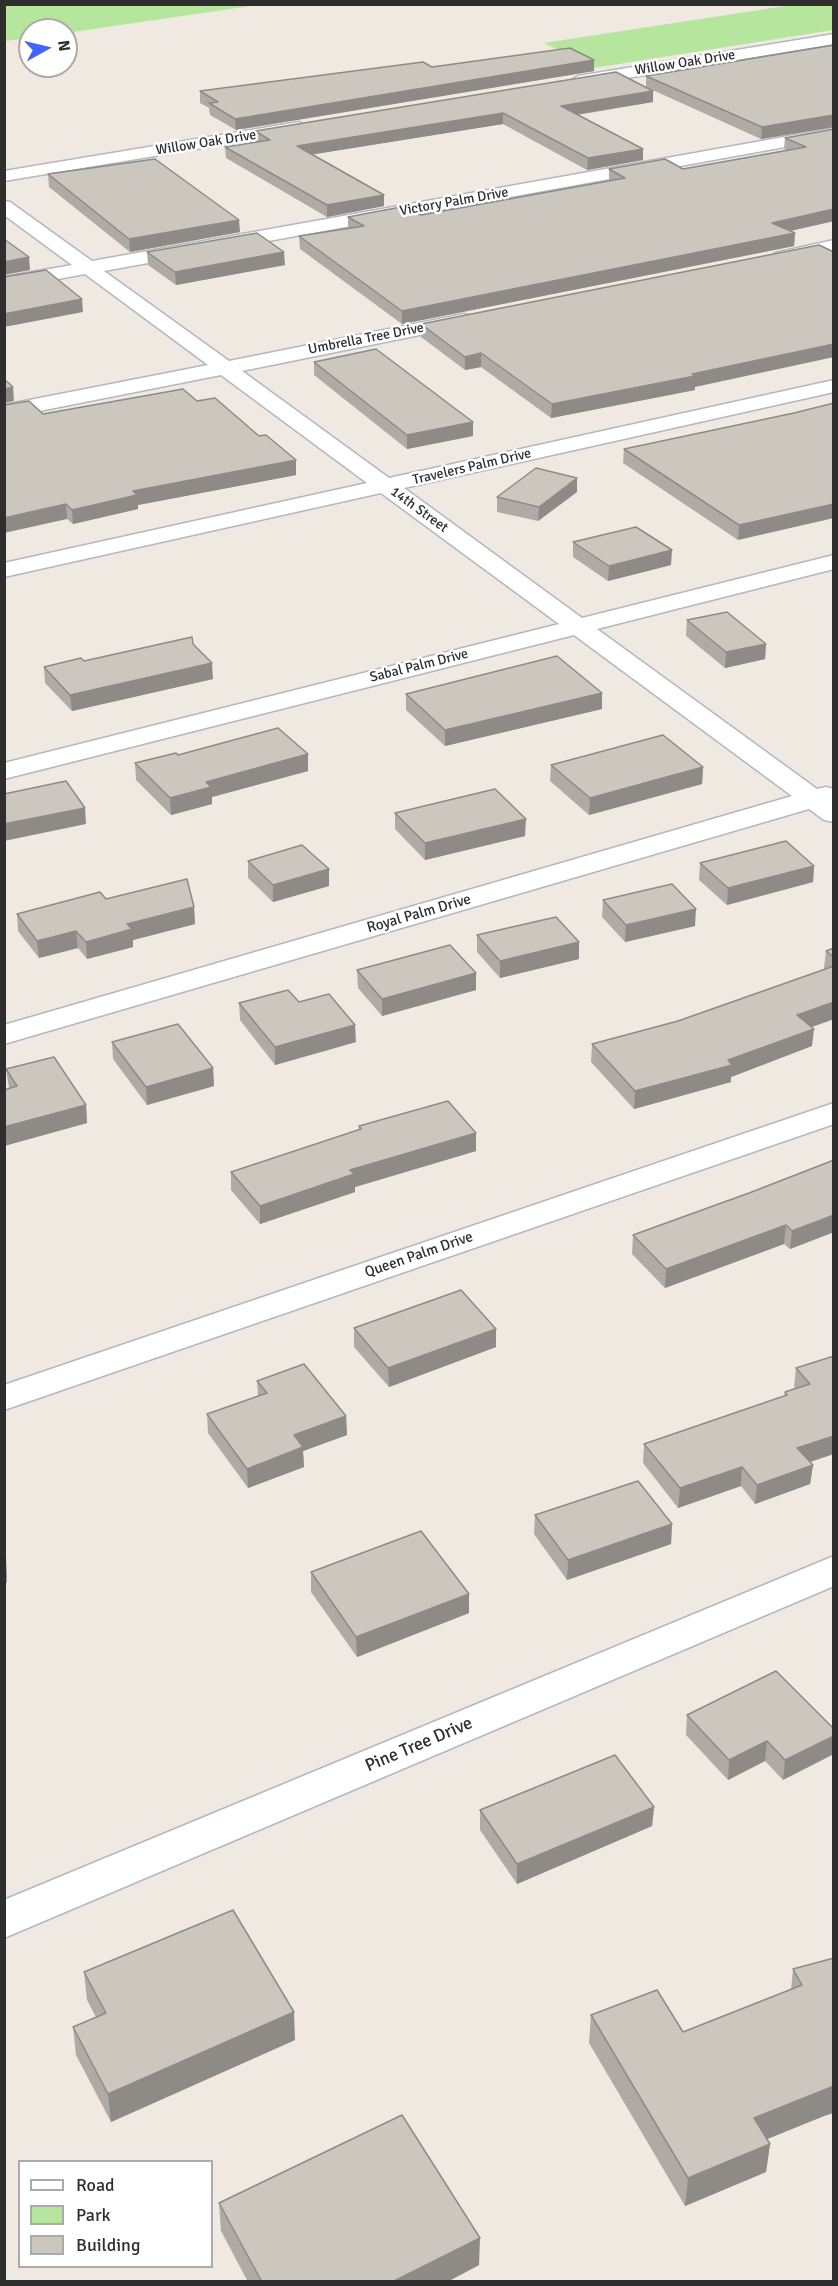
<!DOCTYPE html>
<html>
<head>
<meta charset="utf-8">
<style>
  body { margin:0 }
  #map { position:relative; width:838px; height:2286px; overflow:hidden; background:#efe9e1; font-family:Signika,sans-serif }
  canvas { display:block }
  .frame { position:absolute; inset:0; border:6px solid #2e2e2e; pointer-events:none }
  .legend { position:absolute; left:18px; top:2160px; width:195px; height:108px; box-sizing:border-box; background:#fff; border:2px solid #ababab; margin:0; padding:8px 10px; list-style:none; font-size:18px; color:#2e2e2e }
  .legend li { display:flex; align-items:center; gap:12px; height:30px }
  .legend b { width:30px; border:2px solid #ababab }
  .north { position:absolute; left:18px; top:18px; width:60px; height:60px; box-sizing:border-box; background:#fff; border:2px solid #ababab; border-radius:50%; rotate:82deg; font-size:16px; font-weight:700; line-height:24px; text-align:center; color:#2e2e2e }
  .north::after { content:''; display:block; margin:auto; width:21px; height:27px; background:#4264fb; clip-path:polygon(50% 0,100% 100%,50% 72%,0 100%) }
</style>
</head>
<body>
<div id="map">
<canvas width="838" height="2286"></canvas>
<div class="frame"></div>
<ul class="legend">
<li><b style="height:8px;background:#fff"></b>Road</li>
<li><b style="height:16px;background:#b6e59e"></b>Park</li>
<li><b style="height:16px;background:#cbc7bf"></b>Building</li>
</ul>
<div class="north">N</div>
</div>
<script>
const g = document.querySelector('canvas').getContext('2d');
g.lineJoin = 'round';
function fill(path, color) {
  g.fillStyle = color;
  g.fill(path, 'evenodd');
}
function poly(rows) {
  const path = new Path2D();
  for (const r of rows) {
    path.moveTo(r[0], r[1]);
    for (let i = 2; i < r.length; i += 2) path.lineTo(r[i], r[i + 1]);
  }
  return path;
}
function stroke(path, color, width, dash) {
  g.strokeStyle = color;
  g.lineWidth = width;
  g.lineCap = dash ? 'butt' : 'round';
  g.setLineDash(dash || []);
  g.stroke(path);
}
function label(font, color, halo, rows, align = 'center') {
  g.font = font + ' Signika,sans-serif';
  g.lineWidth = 5;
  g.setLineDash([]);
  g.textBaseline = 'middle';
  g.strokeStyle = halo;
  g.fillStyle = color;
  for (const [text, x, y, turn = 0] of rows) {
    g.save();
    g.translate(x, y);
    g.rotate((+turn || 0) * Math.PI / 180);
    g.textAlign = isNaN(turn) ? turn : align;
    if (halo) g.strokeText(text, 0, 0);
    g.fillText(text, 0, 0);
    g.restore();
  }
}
const green = poly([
  [4,5,5,4,257,5,66,33,66,30,30,30,30,38,5,41],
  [792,5,833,5,833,30,594,68,544,43]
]);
const minor = poly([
  [834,34,834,44,578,86,570,81,578,76,834,34],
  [299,122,307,127,305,131,4,181,4,171,299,122],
  [834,128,834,138,104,271,229,361,464,314,471,316,474,320,471,324,464,326,242,371,389,478,834,380,834,392,404,488,582,618,834,555,834,569,597,629,817,789,826,787,834,789,834,822,824,820,809,809,4,1044,4,1025,792,796,574,635,4,779,4,763,559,624,381,493,4,577,4,563,367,483,221,375,4,418,4,405,208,365,85,274,4,289,4,277,72,265,4,215,4,201,10,202,92,261,834,128],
  [834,240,834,252,782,263,775,261,773,257,775,253,834,240],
  [834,1103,834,1124,4,1410,4,1385,834,1103],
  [834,1556,834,1586,4,1938,4,1900,834,1556]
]);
const wall = poly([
  [834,45,834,127,761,139,646,87,646,76],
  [594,60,594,71,236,130,210,115,209,108,200,103,200,91,432,67],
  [653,91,653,102,578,115,643,149,643,160,587,170,503,124,313,154,384,195,384,206,327,217,226,158,225,147,255,142,255,131],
  [834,129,834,221,790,231,795,233,794,246,402,324,300,249,299,236,348,229,348,217,421,215,609,181,609,169,683,169,786,150,784,149,785,138],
  [48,174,240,232,130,252,49,187],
  [147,252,285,265,176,285,148,265],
  [421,324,695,387,695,390,551,418,481,367,465,370,421,337],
  [314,362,473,422,473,436,407,449,314,375],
  [197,401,259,436,296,460,296,475,138,505,138,509,73,524,67,519,43,414],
  [794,413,738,540,623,463,624,449],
  [577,478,577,492,538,521,497,512,497,497],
  [573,542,671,565,608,581,573,557],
  [687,620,766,644,765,659,725,668,686,636],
  [84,661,213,679,72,711,45,683,44,667],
  [406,694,602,709,445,746,406,710],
  [308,754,308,771,212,797,212,804,171,815,136,780,135,763,178,755],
  [551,765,703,767,702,784,589,815,550,781],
  [395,813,525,836,425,860,395,829],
  [248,861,329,869,329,886,273,902,248,878],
  [700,863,814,866,813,882,727,905,699,880],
  [106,899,194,907,195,924,133,940,133,947,87,959,78,948,39,958,18,931,17,914],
  [603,900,695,926,625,942,602,917],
  [477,935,579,942,579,959,500,978,477,952],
  [834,948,834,1019,811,1027,812,1046,731,1077,731,1082,634,1109,591,1062,592,1044,678,1021,825,969,824,968,826,951],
  [357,970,476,990,382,1016,358,988],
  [299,1002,356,1042,275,1065,240,1020,239,1003],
  [112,1042,213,1068,214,1086,147,1105,113,1059],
  [6,1069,86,1105,87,1123,4,1146,4,1090,9,1088],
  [359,1126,476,1151,355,1187,355,1192,260,1224,231,1190,231,1172,359,1130],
  [834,1160,834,1232,790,1249,784,1244,665,1288,632,1254,633,1235,749,1193],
  [354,1328,496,1329,496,1347,389,1387,354,1347],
  [834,1356,810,1462,813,1465,810,1484,755,1504,741,1486,678,1508,643,1463,644,1444,784,1396,785,1392,795,1388,794,1387,796,1368],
  [257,1381,346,1416,347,1435,303,1451,304,1467,248,1488,208,1433,207,1414,258,1396],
  [535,1515,672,1524,671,1544,567,1580,534,1534],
  [4,1526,7,1583,4,1583],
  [311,1572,469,1613,357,1657,311,1592],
  [687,1715,834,1729,783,1780,765,1761,728,1780,686,1735],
  [654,1807,652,1826,517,1884,480,1830,480,1810],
  [834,1958,824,2116,767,2139,770,2144,766,2172,685,2206,589,2043,591,2015,683,2032,791,1990,793,1969],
  [84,1972,295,2040,111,2122,76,2055,73,2027,96,2017,87,2000],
  [219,2203,479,2265,447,2282,248,2282,221,2231]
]);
const shadedWall = poly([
  [594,60,594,71,236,130,235,119],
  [653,91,653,102,561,117,561,106],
  [503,113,503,124,297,157,297,146],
  [834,115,834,127,761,139,762,127],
  [643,149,643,160,587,170,588,158],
  [384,195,384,206,327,217,327,205],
  [834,209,834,221,772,235,772,223],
  [239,220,240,232,130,252,129,239],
  [795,233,794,246,402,324,402,311],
  [284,252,285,265,176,285,175,272],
  [29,257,30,270,4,275,4,262],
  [82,299,83,312,4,327,4,314],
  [834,344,834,357,695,387,695,390,551,418,552,404],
  [481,353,481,367,465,370,465,357],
  [13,387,14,401,4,403,4,389],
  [473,422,473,436,407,449,407,435],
  [296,460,296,475,138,505,138,509,73,524,72,510,133,491],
  [577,478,577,492,538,521,539,507],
  [66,504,67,519,4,533,4,518],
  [834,504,834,518,738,540,739,525],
  [672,550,671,565,608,581,609,566],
  [766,644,765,659,725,668,726,652],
  [212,663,213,679,72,711,70,695],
  [602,693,602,709,445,746,445,730],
  [308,754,308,771,212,797,212,804,171,815,170,798,206,782],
  [703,767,702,784,589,815,590,798],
  [85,808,86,824,4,841,4,824],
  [526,819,525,836,425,860,425,843],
  [814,866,813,882,727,905,728,888],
  [329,869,329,886,273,902,273,885],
  [194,907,195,924,133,940,133,947,87,959,86,942,127,924],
  [696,909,695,926,625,942,626,925],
  [76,931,78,948,39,958,37,941],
  [579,942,579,959,500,978,500,961],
  [476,973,476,990,382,1016,382,999],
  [834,1002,834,1019,795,1033,797,1015],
  [355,1025,356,1042,275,1065,275,1047],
  [814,1029,812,1046,731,1077,731,1082,634,1109,635,1091,728,1060],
  [213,1068,214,1086,147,1105,146,1087],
  [86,1105,87,1123,4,1146,4,1127],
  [476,1133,476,1151,355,1187,355,1192,260,1224,260,1206,350,1170],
  [834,1215,834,1232,790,1249,792,1231],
  [786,1225,784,1244,665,1288,666,1269],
  [496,1329,496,1347,389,1387,388,1368],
  [346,1416,347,1435,303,1451,304,1467,248,1488,247,1469,294,1435],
  [834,1436,834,1454,795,1467,797,1448],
  [813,1465,810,1484,755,1504,757,1485],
  [742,1467,741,1486,678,1508,680,1488],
  [672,1524,671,1544,567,1580,568,1560],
  [4,1526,5,1530,7,1583,4,1564],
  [469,1594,469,1613,357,1657,356,1637],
  [834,1736,834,1754,783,1780,785,1760],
  [767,1741,765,1761,728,1780,729,1760],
  [654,1807,652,1826,517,1884,517,1864],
  [294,2012,295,2040,111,2122,108,2094],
  [834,2086,834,2113,824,2116,750,2146,754,2118],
  [770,2144,766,2172,685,2206,688,2178],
  [480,2238,479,2265,447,2282,392,2282]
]);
const building = poly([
  [834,45,834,115,762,127,646,76,834,45],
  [570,48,594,60,235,119,209,103,218,102,200,91,423,62,432,67,570,48],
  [616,72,653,91,561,106,643,149,588,158,503,113,297,146,384,195,327,205,225,147,270,140,255,131,616,72],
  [834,129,834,209,772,223,795,233,402,311,299,236,364,226,348,217,406,206,421,215,625,178,609,169,665,159,683,169,806,147,785,138,834,129],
  [155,159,239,220,129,239,48,174,155,159],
  [257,233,284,252,175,272,147,252,257,233],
  [4,239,29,257,4,262,4,239],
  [819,245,834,252,834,344,692,374,695,376,552,404,481,353,465,357,421,324,819,245],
  [46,270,82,299,4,314,4,277,46,270],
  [376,349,473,422,407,435,314,362,376,349],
  [4,379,13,387,4,389,4,379],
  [183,389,197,401,215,398,259,436,266,435,296,460,133,491,137,495,72,510,66,504,4,518,4,405,29,401,43,414,183,389],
  [834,403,834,504,739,525,624,449,794,413,834,403],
  [536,468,577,478,539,507,497,497,536,468],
  [636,527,672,550,609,566,573,542,636,527],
  [727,612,766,644,726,652,687,620,727,612],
  [192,637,193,644,212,663,70,695,44,667,81,658,84,661,192,637],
  [557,656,602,693,445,730,406,694,557,656],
  [278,728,308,754,206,782,211,787,170,798,135,763,176,753,178,755,278,728],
  [663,735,703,767,590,798,551,765,663,735],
  [66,781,85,808,4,824,4,794,66,781],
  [495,789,526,819,425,843,395,813,495,789],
  [786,841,814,866,728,888,700,863,786,841],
  [302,845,329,869,273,885,248,861,302,845],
  [187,879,194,907,127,924,132,929,86,942,76,931,37,941,17,914,100,892,106,899,187,879],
  [672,884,696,909,626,925,603,900,672,884],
  [556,917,579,942,500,961,477,935,556,917],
  [450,945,476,973,382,999,357,970,450,945],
  [834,948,834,957,826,951,834,948],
  [834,966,834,1002,797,1015,814,1029,728,1060,732,1065,635,1091,592,1044,678,1021,834,966],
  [288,990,299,1002,329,994,355,1025,275,1047,239,1003,288,990],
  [178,1024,213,1068,146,1087,112,1042,178,1024],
  [54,1057,86,1105,4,1127,4,1090,17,1086,6,1069,54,1057],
  [448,1101,476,1133,350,1170,354,1174,260,1206,231,1172,361,1129,359,1126,448,1101],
  [834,1160,834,1215,792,1231,786,1225,666,1269,633,1235,749,1193,834,1160],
  [461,1290,496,1329,388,1368,354,1328,461,1290],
  [834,1356,834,1436,797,1448,813,1465,757,1485,742,1467,680,1488,644,1444,787,1395,785,1392,810,1384,796,1368,834,1356],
  [304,1364,346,1416,294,1435,303,1447,247,1469,207,1414,267,1393,257,1381,304,1364],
  [638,1481,672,1524,568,1560,535,1515,638,1481],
  [421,1531,469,1594,356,1637,311,1572,421,1531],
  [776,1671,834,1729,834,1736,785,1760,767,1741,729,1760,687,1715,776,1671],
  [615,1755,654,1807,517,1864,480,1810,615,1755],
  [233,1910,294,2012,108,2094,73,2027,106,2013,84,1972,233,1910],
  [834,1958,834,2086,754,2118,770,2144,688,2178,591,2015,657,1990,683,2032,802,1985,793,1969,834,1958],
  [402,2115,480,2238,392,2282,262,2282,219,2203,402,2115]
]);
const farStreetnames = [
  ["Willow Oak Drive",685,63,-9],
  ["Willow Oak Drive",206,143,-9],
  ["Victory Palm Drive",454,202,-10],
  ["Umbrella Tree Drive",366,339,-11],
  ["Travelers Palm Drive",472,467,-13],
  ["14th Street",419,510,36],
  ["Sabal Palm Drive",419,666,-14]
];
const streetNames = [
  ["Royal Palm Drive",419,914,-16],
  ["Queen Palm Drive",419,1255,-19]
];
const nearStreetnames = [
  ["Pine Tree Drive",419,1745,-23]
];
fill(green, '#b6e59e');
stroke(minor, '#b4b7c1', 3);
fill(minor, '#fff');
fill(wall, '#afaba4');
fill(shadedWall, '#8e8b86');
fill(building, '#cbc7bf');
stroke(building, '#8e8b86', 1.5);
label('14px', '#2e2e2e', '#fff', farStreetnames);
label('15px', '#2e2e2e', '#fff', streetNames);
label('18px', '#2e2e2e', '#fff', nearStreetnames);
</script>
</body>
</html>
